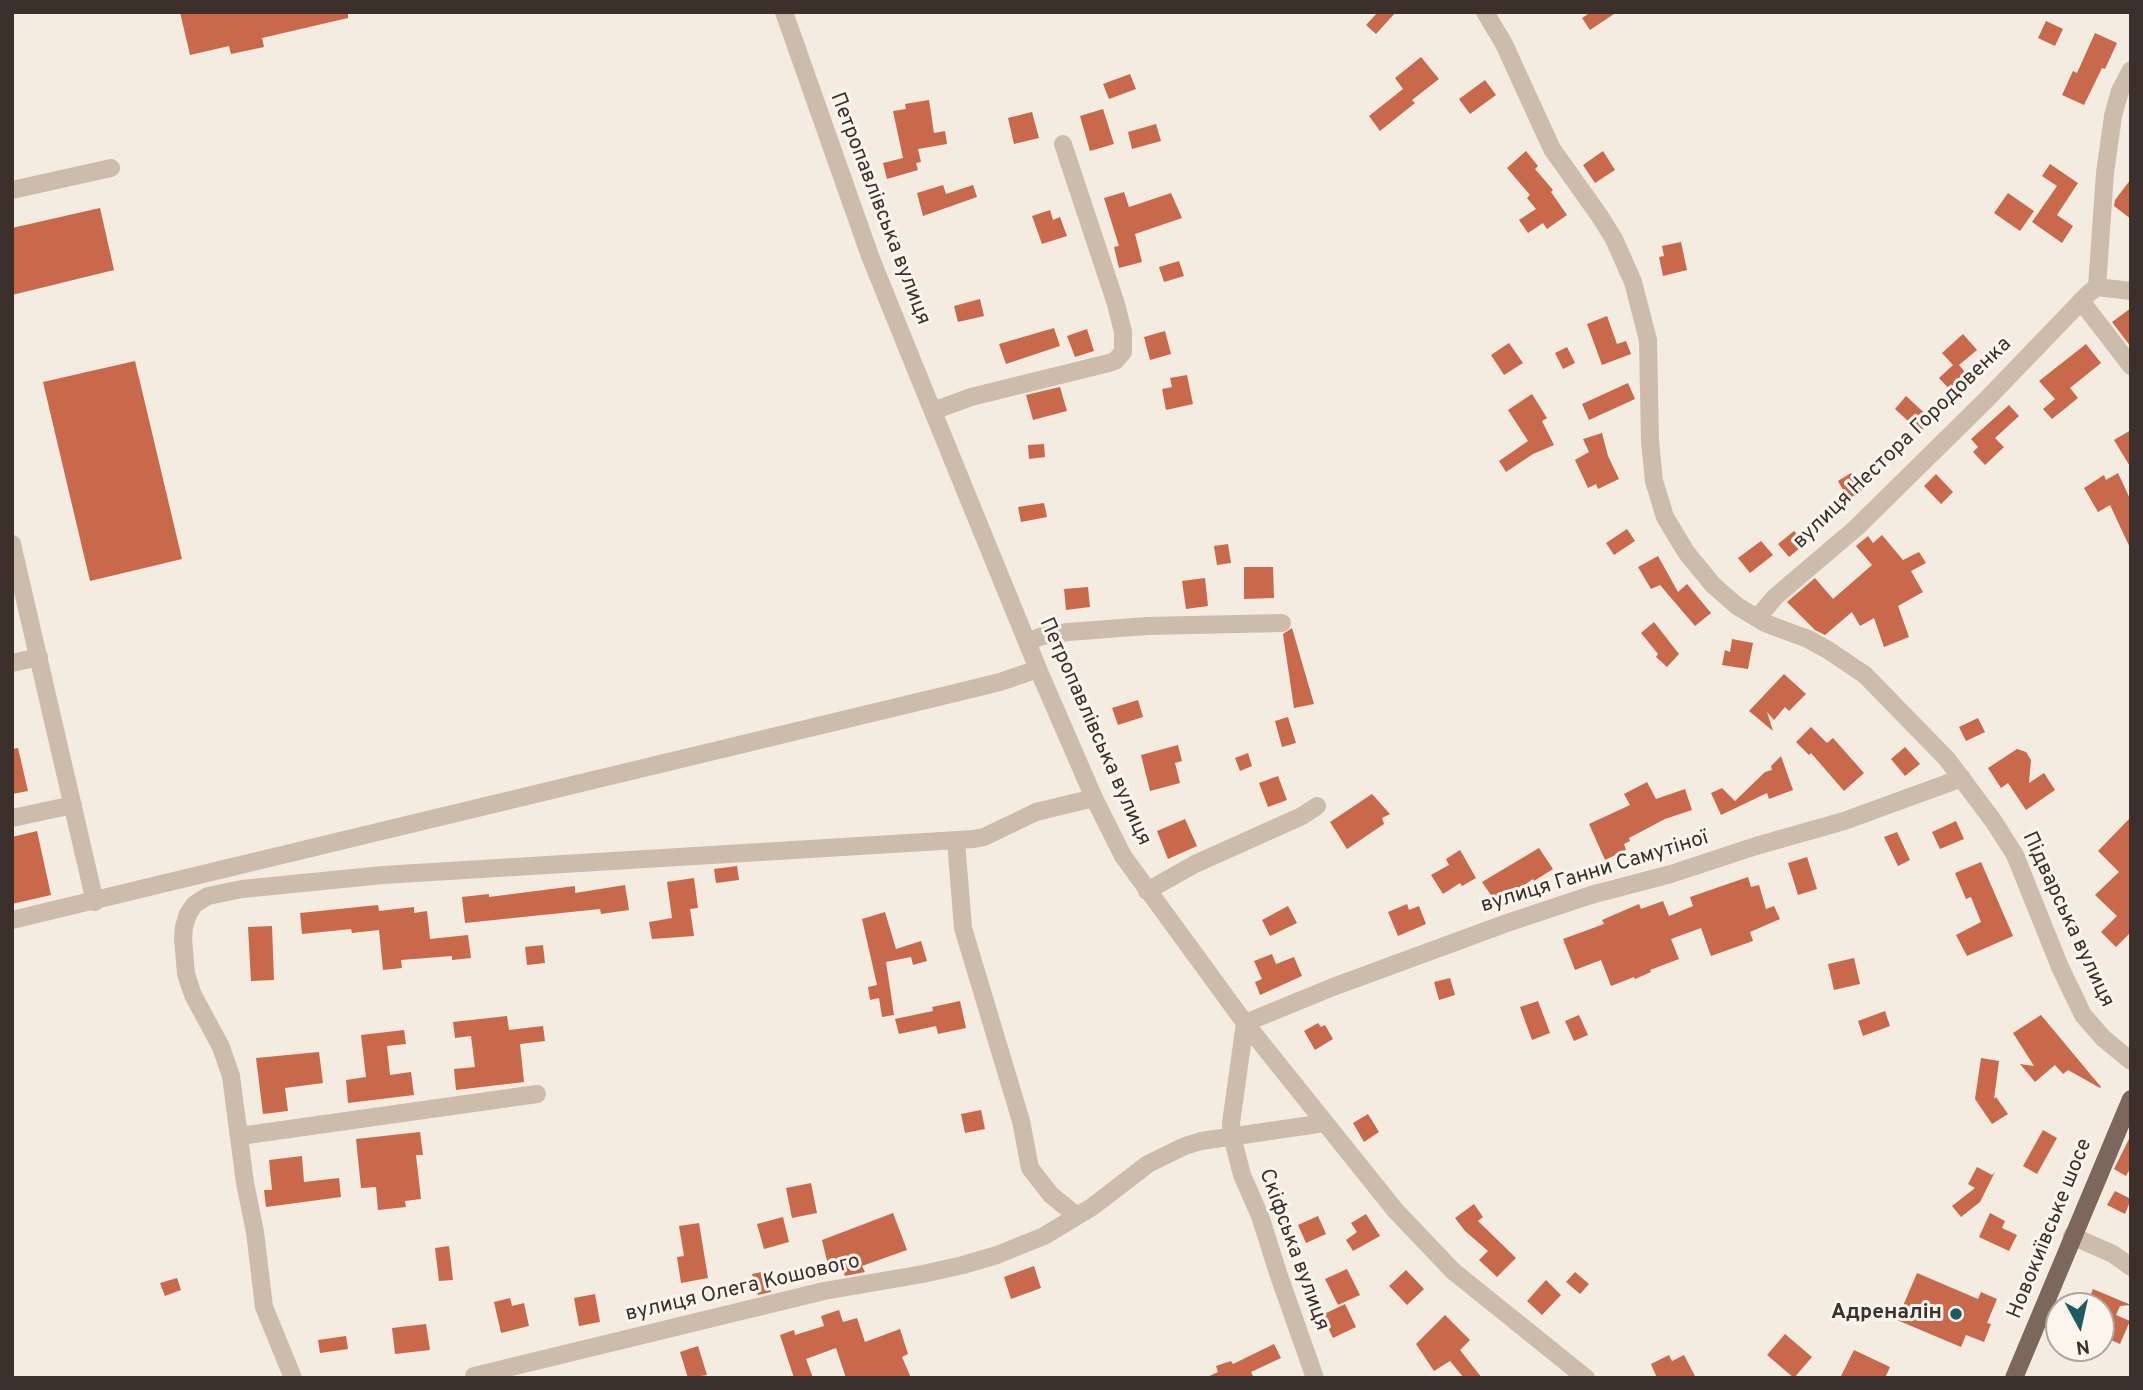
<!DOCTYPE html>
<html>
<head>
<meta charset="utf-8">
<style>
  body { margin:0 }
  #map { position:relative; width:2143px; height:1390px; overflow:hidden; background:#f4ebe1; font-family:Overpass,sans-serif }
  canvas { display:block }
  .frame { position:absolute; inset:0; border:14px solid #3b302b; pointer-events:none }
  .north { position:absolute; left:2045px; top:1292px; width:70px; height:70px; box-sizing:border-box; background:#fbf5ee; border:2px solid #aea6a0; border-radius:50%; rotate:172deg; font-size:19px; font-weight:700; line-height:28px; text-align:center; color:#3b302b }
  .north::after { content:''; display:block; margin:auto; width:24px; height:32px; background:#1f5a5e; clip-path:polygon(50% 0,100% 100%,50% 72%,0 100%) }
</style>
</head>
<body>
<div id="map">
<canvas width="2143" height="1390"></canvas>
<div class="frame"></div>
<div class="north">N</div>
</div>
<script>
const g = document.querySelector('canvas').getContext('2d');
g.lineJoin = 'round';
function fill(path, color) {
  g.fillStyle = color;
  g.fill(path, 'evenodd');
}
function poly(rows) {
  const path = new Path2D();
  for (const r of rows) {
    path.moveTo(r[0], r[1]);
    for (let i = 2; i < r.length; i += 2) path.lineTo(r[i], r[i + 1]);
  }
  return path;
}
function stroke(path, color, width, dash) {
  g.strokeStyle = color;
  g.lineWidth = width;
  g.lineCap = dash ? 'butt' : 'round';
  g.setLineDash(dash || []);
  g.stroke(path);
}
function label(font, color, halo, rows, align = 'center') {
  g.font = font + ' Overpass,sans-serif';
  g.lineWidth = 6;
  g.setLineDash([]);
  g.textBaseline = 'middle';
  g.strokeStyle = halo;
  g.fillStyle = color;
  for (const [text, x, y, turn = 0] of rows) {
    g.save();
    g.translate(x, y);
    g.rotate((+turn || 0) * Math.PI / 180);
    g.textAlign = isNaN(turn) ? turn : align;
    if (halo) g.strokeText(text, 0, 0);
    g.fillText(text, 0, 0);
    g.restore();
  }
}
const building = poly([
  [180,12,348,12,348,18,262,38,264,47,231,54,229,46,190,55],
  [1378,12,1396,12,1376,34,1366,25],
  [1591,12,1617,12,1590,30,1582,18],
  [2046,21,2063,29,2055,46,2038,38],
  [2095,33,2117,43,2105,69,2102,68,2084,105,2062,95,2073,71,2077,73],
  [1421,57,1439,79,1412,100,1415,103,1380,131,1369,116,1403,89,1395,78],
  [1130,74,1136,89,1109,99,1103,84],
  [1485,80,1496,95,1470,114,1459,99],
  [929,100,934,133,945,131,947,144,918,149,921,162,916,163,918,170,887,179,883,163,903,158,893,111,906,109,905,104],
  [1103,109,1114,144,1090,151,1080,116],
  [1032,112,1039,138,1014,144,1008,118],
  [1156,124,1161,141,1132,149,1128,132],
  [1526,151,1538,166,1535,169,1553,190,1551,192,1567,215,1547,229,1543,223,1528,233,1519,220,1536,209,1527,198,1530,195,1507,168],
  [1603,151,1615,170,1595,183,1583,165],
  [2050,164,2078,183,2057,215,2073,226,2062,243,2032,222,2057,186,2042,176],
  [2131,179,2131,219,2114,206,2115,200],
  [943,185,946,194,973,185,977,197,923,216,917,193],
  [1124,192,1129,207,1171,193,1182,218,1135,234,1142,262,1119,268,1114,247,1119,246,1104,198],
  [2008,193,2034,211,2020,231,1994,213],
  [100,208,114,270,12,295,12,228],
  [1050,210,1053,220,1060,217,1067,236,1042,244,1032,216],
  [1681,242,1687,270,1663,276,1659,257,1664,256,1662,246],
  [1179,261,1184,276,1164,282,1159,267],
  [980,299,984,316,958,322,954,306],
  [2131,308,2131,347,2112,322],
  [1607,316,1617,344,1626,341,1631,354,1602,365,1587,324],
  [1054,328,1060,346,1006,364,999,344],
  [1087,329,1094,351,1075,357,1067,336],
  [1165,331,1171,354,1150,360,1144,337],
  [1963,334,1977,350,1959,365,1971,379,1954,394,1939,378,1953,365,1942,353],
  [1509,343,1523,363,1504,375,1491,355],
  [2086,344,2101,363,2070,388,2078,398,2052,419,2043,409,2055,399,2039,381],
  [1567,347,1575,363,1563,369,1555,353],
  [135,361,182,559,90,581,43,382],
  [1187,375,1193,404,1166,410,1162,389,1172,387,1170,378],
  [1628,383,1635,399,1589,420,1582,404],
  [1060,387,1067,411,1033,420,1026,395],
  [1532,394,1547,418,1542,421,1554,445,1533,454,1506,472,1499,461,1528,441,1508,410],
  [1906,396,1931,419,1920,432,1895,409],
  [2009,405,2019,416,1995,438,2004,447,1985,465,1973,452,1978,447,1971,439],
  [2131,430,2131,468,2114,440],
  [1602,433,1608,456,1619,479,1598,489,1596,484,1588,488,1575,460,1589,452,1583,439],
  [1044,444,1045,457,1029,459,1028,445],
  [1851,473,1862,491,1848,499,1838,481],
  [2118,473,2131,501,2131,550,2110,505,2098,512,2084,488,2104,475,2106,480],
  [1936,474,1953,492,1941,504,1924,486],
  [1044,503,1047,517,1021,522,1018,507],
  [1627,529,1635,541,1614,555,1606,543],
  [1794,531,1805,544,1789,557,1778,544],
  [1882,535,1903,560,1919,552,1926,563,1911,571,1923,592,1898,606,1909,637,1884,647,1874,618,1860,626,1852,612,1825,635,1815,630,1787,602,1815,578,1833,599,1872,565,1856,546,1868,536,1873,543],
  [1761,541,1773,555,1750,573,1738,558],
  [1228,544,1231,563,1217,565,1214,546],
  [1658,556,1678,592,1687,584,1711,613,1695,626,1660,585,1651,589,1638,567],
  [1244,567,1273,567,1274,598,1244,599],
  [1205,578,1208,606,1186,609,1182,581],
  [1088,587,1090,607,1066,610,1064,589],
  [1654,622,1679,654,1667,667,1656,657,1658,654,1641,633],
  [1292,628,1314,704,1294,708,1283,634],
  [1732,639,1753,643,1748,669,1722,665,1725,650,1730,652],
  [1784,674,1806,694,1789,711,1785,707,1774,720,1767,712,1773,731,1749,711],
  [1138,700,1143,717,1118,725,1112,708],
  [1288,717,1296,743,1282,747,1275,721],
  [1978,718,1985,732,1966,741,1959,727],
  [1811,727,1827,743,1833,738,1864,773,1844,791,1811,753,1809,755,1796,742],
  [1178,745,1182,761,1175,763,1180,783,1150,791,1141,755],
  [1905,747,1920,764,1905,776,1891,759],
  [18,748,28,791,12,794,12,749],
  [2017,749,2026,752,2031,760,2029,783,2044,773,2055,790,2026,810,2008,783,2001,788,1988,768],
  [1248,753,1252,766,1240,771,1235,758],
  [1781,756,1793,790,1769,799,1767,793,1721,815,1711,793,1722,788,1735,801,1765,772,1772,770,1771,766],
  [1278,776,1287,800,1268,807,1259,783],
  [1647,782,1656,799,1685,789,1692,810,1665,819,1629,838,1630,841,1624,844,1626,850,1605,860,1589,824,1630,805,1624,794],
  [1372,794,1390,814,1382,818,1384,824,1347,849,1330,822],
  [2131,817,2131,932,2116,947,2101,932,2117,916,2095,895,2119,872,2098,851],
  [1185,819,1197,846,1168,859,1157,831],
  [1956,821,1964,839,1940,849,1932,832],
  [37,831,51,895,12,904,12,837],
  [1897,832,1910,860,1898,866,1884,837],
  [1539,848,1553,869,1534,881,1533,879,1497,904,1482,882],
  [1460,850,1476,878,1462,886,1460,883,1443,894,1431,875,1449,865,1446,859],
  [1807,857,1817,889,1798,895,1788,863],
  [1981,862,2013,936,1967,956,1956,935,1981,922,1971,897,1966,899,1955,873],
  [737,866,739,880,716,883,714,869],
  [1748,877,1751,887,1759,885,1766,909,1774,906,1780,919,1750,932,1753,941,1711,956,1701,928,1671,939,1679,959,1650,970,1651,972,1635,979,1634,977,1611,986,1601,960,1575,970,1563,939,1604,924,1602,920,1639,904,1641,909,1663,901,1669,916,1693,906,1690,897],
  [694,878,698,908,690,909,694,936,652,939,649,922,672,918,667,882],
  [625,885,629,910,601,914,600,909,465,923,462,897,489,894,489,897,575,886,575,893],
  [1407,904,1409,910,1419,906,1426,924,1398,936,1388,912],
  [378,905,379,911,414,907,414,913,427,911,430,939,468,935,471,958,452,960,452,956,401,960,402,968,383,970,379,930,352,933,351,929,302,934,300,913],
  [1288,906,1297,923,1270,936,1262,920],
  [885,912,896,949,921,941,927,961,913,965,911,957,886,962,894,1015,882,1017,879,998,870,1000,868,987,877,985,862,919],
  [272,926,274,980,251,981,248,927],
  [543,945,545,963,527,965,525,947],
  [1272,954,1276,964,1294,957,1302,976,1260,995,1255,982,1262,979,1254,961],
  [1854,958,1860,984,1834,990,1828,964],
  [1450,978,1455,995,1439,1000,1434,982],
  [960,1001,966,1028,938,1034,936,1026,899,1034,895,1019,933,1011,932,1007],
  [1538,1001,1550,1033,1532,1040,1520,1007],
  [1885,1011,1890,1026,1863,1036,1858,1021],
  [1579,1015,1588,1035,1574,1041,1565,1021],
  [2041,1015,2101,1087,2100,1088,2068,1070,2063,1074,2055,1065,2035,1082,2020,1064,2034,1066,2013,1033],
  [507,1016,509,1030,543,1026,545,1041,520,1044,524,1082,456,1090,454,1069,475,1067,471,1036,455,1038,453,1022],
  [1318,1023,1321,1027,1325,1025,1333,1039,1315,1050,1304,1031],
  [404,1030,406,1044,387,1046,390,1075,411,1072,414,1095,348,1103,346,1080,366,1077,361,1035],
  [319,1052,323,1083,285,1088,288,1111,263,1114,256,1058],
  [1981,1058,1999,1061,1994,1099,1996,1097,2008,1114,1992,1124,1975,1099],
  [981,1110,985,1129,965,1133,961,1114],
  [1368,1114,1379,1132,1364,1142,1353,1123],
  [2043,1130,2057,1138,2037,1174,2023,1166],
  [420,1132,423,1155,416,1155,421,1199,405,1201,406,1207,378,1210,376,1187,361,1188,356,1139],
  [2131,1135,2131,1167,2126,1176,2114,1169],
  [302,1156,304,1182,339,1178,341,1197,266,1207,264,1190,272,1190,269,1160],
  [1977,1167,1992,1175,1995,1172,1980,1202,1961,1217,1952,1206,1975,1188,1968,1184],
  [811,1183,817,1213,792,1218,786,1188],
  [2115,1191,2131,1199,2125,1214,2107,1205],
  [1474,1204,1483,1217,1478,1221,1516,1258,1497,1277,1479,1260,1488,1251,1465,1231,1455,1218],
  [893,1213,907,1250,862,1266,865,1272,845,1276,840,1262,828,1265,822,1240],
  [1990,1213,2005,1221,2002,1228,2017,1235,2009,1251,1979,1237],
  [1366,1214,1380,1236,1353,1251,1346,1240,1357,1232,1351,1223],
  [1318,1216,1326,1234,1306,1243,1298,1225],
  [783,1217,789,1242,764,1249,757,1224],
  [699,1223,708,1278,681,1283,677,1257,684,1256,679,1226],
  [449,1246,453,1280,439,1281,435,1248],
  [1034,1266,1041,1288,1011,1299,1004,1277],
  [1347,1269,1360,1295,1338,1305,1325,1279],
  [1406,1270,1424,1289,1407,1305,1389,1286],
  [766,1271,771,1292,758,1295,752,1274],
  [1575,1272,1589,1284,1580,1294,1566,1282],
  [1917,1273,1978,1299,1981,1292,1997,1299,1987,1323,1991,1324,1984,1342,1966,1335,1961,1347,1897,1320],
  [177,1278,181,1290,165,1296,160,1283],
  [1546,1280,1561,1295,1542,1315,1527,1301],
  [2093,1289,2131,1305,2120,1306,2116,1315,2130,1321,2120,1344,2106,1338,2101,1349,2101,1306,2086,1306],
  [595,1294,600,1322,579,1326,574,1298],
  [510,1298,512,1306,524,1303,529,1326,501,1333,494,1302],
  [1345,1304,1356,1327,1333,1338,1322,1315],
  [839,1310,843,1322,857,1318,865,1342,900,1329,908,1354,902,1357,911,1378,846,1378,836,1348,806,1359,813,1378,794,1378,780,1335,794,1330,795,1335,824,1326,821,1316],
  [1445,1315,1470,1340,1460,1350,1482,1378,1464,1378,1450,1361,1434,1371,1416,1344],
  [426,1324,430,1350,395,1354,392,1328],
  [1785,1334,1812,1357,1794,1378,1767,1355],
  [346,1336,348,1349,320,1353,318,1340],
  [1274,1344,1281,1358,1251,1372,1254,1378,1205,1378,1218,1372,1216,1366,1231,1361,1233,1364],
  [698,1346,707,1375,688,1378,680,1352],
  [1854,1350,1890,1367,1885,1378,1840,1378],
  [1669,1355,1672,1361,1684,1355,1696,1378,1657,1378,1651,1364]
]);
const minor = poly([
  [784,12,870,256,916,370,1038,669,1094,798,1123,856,1245,1023,1395,1210,1453,1271,1586,1378],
  [1485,12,1504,44,1552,149,1599,215,1614,239,1633,282,1648,340,1650,441,1654,481,1665,517,1686,552,1713,585,1737,606,1765,623,1808,639,1828,650,1865,675,1947,759,1994,822,2015,855,2060,967,2083,1015,2103,1038,2131,1061],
  [12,190,111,168],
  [2097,287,2105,173,2113,116,2120,91,2131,70],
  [2081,301,2131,366],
  [933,411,971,397,1109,363,1115,361,1123,352,1123,332,1116,304,1063,144],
  [12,544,95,902],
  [1757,618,1776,596,1856,528,1986,400,2089,293,2097,287,2131,291],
  [1027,642,1042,636,1068,632,1147,626,1282,623],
  [12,663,39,657],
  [12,818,73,805],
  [956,841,963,928,1021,1121,1030,1168,1051,1195,1077,1216],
  [1147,891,1195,864,1302,816,1317,806],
  [12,920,955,693,1000,682,1038,669],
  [240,1136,537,1094],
  [2072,1236,2113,1254,2131,1267],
  [474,1376,824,1291,923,1274,963,1265,997,1255,1044,1236,1092,1207,1148,1164,1185,1146,1201,1141,1325,1123],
  [293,1378,264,1307,255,1232,245,1183,231,1076,221,1047,193,995,186,974,183,939,184,927,188,914,194,905,201,900,208,896,242,889,383,875,974,839,984,837,1036,812,1094,798],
  [1315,1378,1278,1273,1260,1216,1242,1175,1232,1136,1231,1123,1245,1023,1333,987,1507,923,1591,895,1671,874,1756,846,1844,821,1962,778]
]);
const major = poly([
  [2014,1378,2131,1099]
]);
const markers = [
  [1956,1314,7,"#1f5a5e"]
];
const streetNames = [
  ["Петропавлівська вулиця",879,209,69],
  ["вулиця Нестора Городовенка",1903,444,-44],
  ["Петропавлівська вулиця",1094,732,66],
  ["вулиця Ганни Самутіної",1595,873,-17],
  ["Підварська вулиця",2067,920,65],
  ["Новокиївське шосе",2051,1229,-68],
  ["Скіфська вулиця",1293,1250,70],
  ["вулиця Олега Кошового",743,1289,-13]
];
const poiNames = [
  ["Адреналін",1942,1314]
];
fill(building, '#c8694b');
stroke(minor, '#cdbbac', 18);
stroke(major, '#7d675c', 18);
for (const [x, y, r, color] of markers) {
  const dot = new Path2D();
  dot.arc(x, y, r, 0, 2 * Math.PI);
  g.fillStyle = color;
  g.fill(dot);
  stroke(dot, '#fbf5ee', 2.5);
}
label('21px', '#3b302b', '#fbf5ee', streetNames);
label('bold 21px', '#3b302b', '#fbf5ee', poiNames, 'right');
</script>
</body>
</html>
